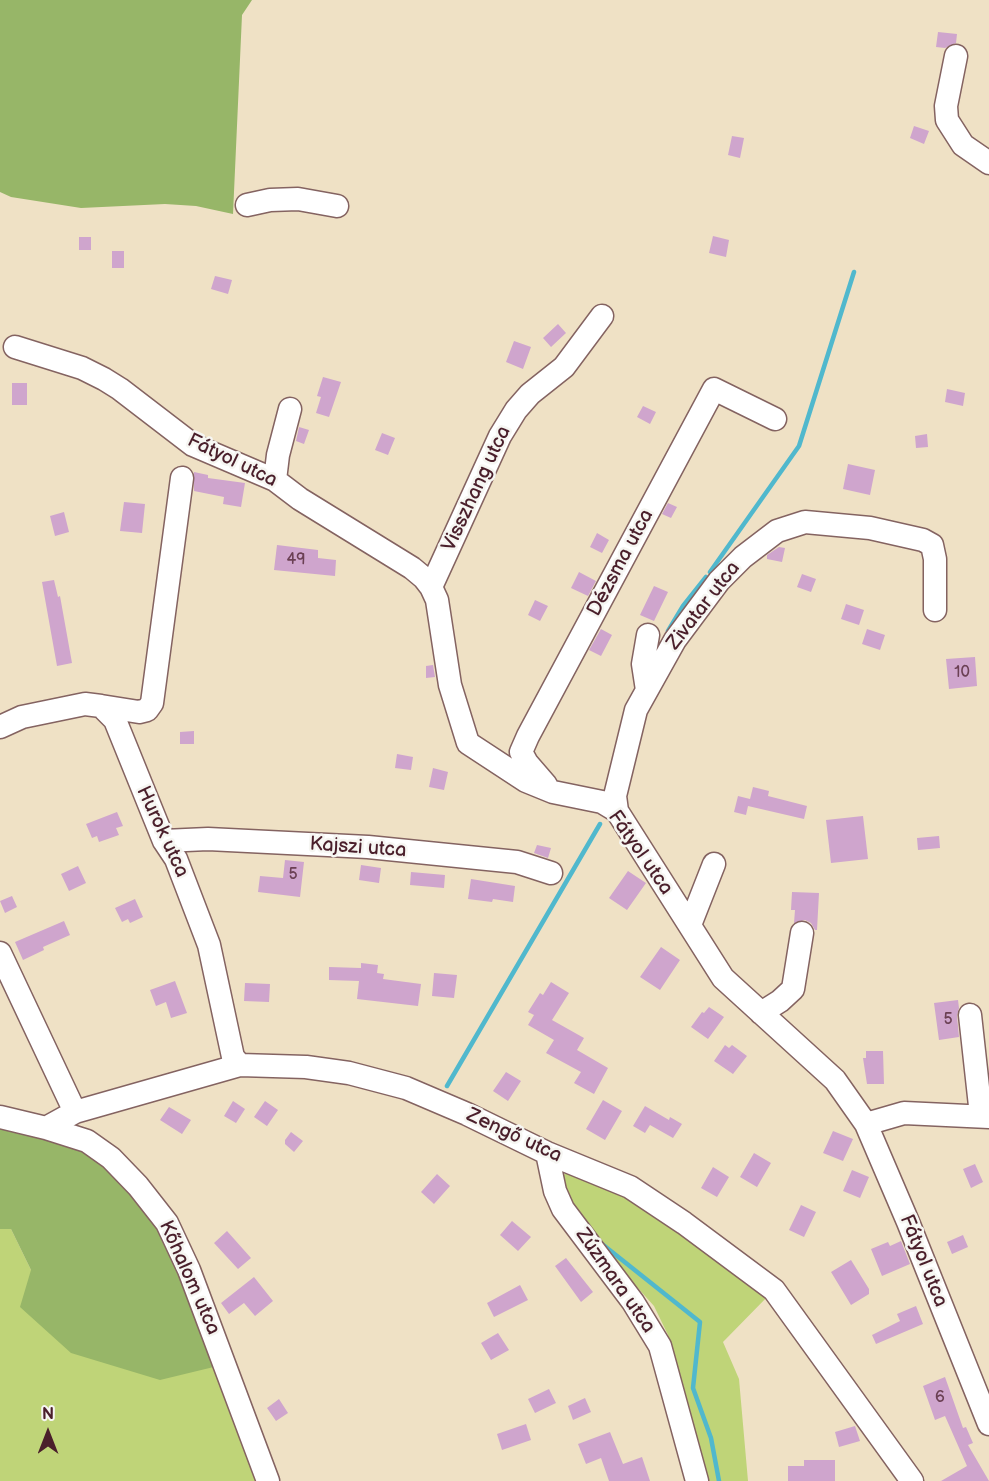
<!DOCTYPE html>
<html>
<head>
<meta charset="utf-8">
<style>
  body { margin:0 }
  #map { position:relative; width:989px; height:1481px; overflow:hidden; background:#efe1c5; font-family:"Balsamiq Sans",sans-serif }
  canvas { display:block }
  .north { position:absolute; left:18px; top:1403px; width:60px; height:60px; -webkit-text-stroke:4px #f6f6f2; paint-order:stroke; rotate:0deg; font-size:16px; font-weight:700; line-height:24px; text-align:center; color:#4a1f2b }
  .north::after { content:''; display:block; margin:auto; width:21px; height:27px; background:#4a1f2b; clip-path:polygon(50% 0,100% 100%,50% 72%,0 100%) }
</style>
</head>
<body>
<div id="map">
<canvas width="989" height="1481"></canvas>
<div class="north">N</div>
</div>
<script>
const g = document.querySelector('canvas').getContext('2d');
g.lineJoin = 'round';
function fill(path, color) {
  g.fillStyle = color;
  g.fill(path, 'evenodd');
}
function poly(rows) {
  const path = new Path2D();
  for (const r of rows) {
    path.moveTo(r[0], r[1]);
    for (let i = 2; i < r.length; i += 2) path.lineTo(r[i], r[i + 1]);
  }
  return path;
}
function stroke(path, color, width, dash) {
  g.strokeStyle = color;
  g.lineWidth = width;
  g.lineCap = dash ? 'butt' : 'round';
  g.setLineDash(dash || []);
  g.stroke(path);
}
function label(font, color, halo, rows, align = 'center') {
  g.font = font + ' "Balsamiq Sans",sans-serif';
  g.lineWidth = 5;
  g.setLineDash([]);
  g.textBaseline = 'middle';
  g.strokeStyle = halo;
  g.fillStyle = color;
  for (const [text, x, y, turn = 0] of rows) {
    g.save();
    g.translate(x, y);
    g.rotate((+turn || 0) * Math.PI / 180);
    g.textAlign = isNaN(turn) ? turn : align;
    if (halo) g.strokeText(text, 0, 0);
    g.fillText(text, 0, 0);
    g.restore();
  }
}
const green = poly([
  [569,1172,628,1197,689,1241,694,1235,770,1294,723,1342,739,1379,748,1481,703,1481,668,1335,654,1306,566,1208,563,1175],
  [0,1229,11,1229,31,1270,226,1364,268,1481,0,1481]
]);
const forest = poly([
  [0,0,252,0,242,15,233,214,196,206,165,204,81,208,11,197,0,192],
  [0,1117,60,1133,153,1203,226,1364,160,1380,71,1353,20,1307,31,1270,11,1229,0,1229]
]);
const stream = poly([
  [710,572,799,446,854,272],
  [668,631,683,606,706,577],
  [447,1086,600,824],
  [602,1244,700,1322,693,1388,711,1438,719,1481]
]);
const building = poly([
  [938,32,957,34,956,43,945,48,936,47],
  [914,126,929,131,924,144,910,138],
  [732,136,744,138,740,158,728,155],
  [713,236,729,240,726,257,709,253],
  [79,237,91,237,91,250,79,250],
  [112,251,124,251,124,268,112,268],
  [215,276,232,280,228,294,211,289],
  [558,324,566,333,551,347,543,338],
  [514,341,531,347,523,369,506,362],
  [323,377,341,382,329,417,316,413,321,397,317,396],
  [12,383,27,383,27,405,12,405],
  [947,389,965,393,963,406,945,402],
  [643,406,656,412,650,424,637,417],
  [299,427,309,430,304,444,296,441],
  [382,433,395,438,388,455,375,450],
  [927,434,928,447,916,448,915,436],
  [848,464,875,470,870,495,843,489],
  [194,472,208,475,208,478,245,483,241,507,223,504,224,497,194,491],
  [124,502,145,504,142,533,120,531],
  [668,503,677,507,671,518,662,514],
  [64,512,69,532,55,536,50,516],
  [597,533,609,540,602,553,590,547],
  [277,545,318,550,318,558,336,560,335,576,274,570],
  [779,547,785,548,782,562,767,559,767,555],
  [579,572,596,581,588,596,571,588],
  [802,574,816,579,811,592,797,587],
  [54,580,58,597,60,596,72,663,57,666,42,582],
  [654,586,668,592,654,621,640,615],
  [535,600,548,606,540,621,528,615],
  [846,604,864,610,859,625,841,619],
  [601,629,612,635,601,656,589,650],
  [867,629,885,635,880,650,862,644],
  [975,657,977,686,949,689,946,659],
  [433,665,435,677,426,678,426,666],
  [194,731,194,744,180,744,180,732],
  [397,754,413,757,411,770,395,768],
  [433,768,448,772,444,790,429,787],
  [753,787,769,791,768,796,807,806,804,819,748,806,746,815,734,812,738,796,750,799],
  [117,812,123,826,116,828,119,835,99,842,97,836,92,838,86,824],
  [863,816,868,859,831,863,826,820],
  [939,836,940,848,918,850,917,838],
  [537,845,551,848,548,858,534,853],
  [285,860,304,862,300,897,258,892,260,876,283,878],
  [361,865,381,868,379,883,359,880],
  [78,866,86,883,69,891,61,874],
  [628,871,646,883,627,910,609,898],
  [411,872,445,875,444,888,410,885],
  [471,879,515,886,513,902,493,899,492,902,468,899],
  [792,892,819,893,817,930,815,930,811,923,805,920,794,923,795,910,791,910],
  [12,896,17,907,5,913,0,901],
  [135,899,143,917,130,923,128,919,122,922,115,908],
  [64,921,70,935,43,947,44,950,23,960,15,942],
  [661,947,680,960,660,990,640,977],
  [361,963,378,965,377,973,384,974,383,979,421,984,418,1006,357,999,359,981,329,980,329,967,361,968],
  [434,973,457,975,454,998,432,996],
  [175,981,187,1013,171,1018,166,1002,156,1006,150,990],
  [551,982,569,993,552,1020,584,1038,577,1050,608,1068,594,1094,574,1083,581,1072,546,1053,554,1040,528,1025,534,1015,528,1012,540,993,543,995],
  [245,983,270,984,269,1002,244,1001],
  [958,1000,959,1008,957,1016,959,1037,939,1040,934,1003],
  [709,1007,724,1017,708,1039,691,1027,702,1012,704,1013],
  [725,1045,729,1048,732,1045,747,1056,733,1074,714,1061],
  [866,1051,883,1051,884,1084,867,1084,863,1058,866,1058],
  [506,1072,521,1081,508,1101,493,1091],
  [603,1100,622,1111,605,1140,586,1129],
  [233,1101,245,1109,236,1123,224,1116],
  [265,1101,278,1110,267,1126,254,1117],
  [645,1106,669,1120,670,1117,682,1124,673,1138,650,1125,645,1133,633,1126],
  [169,1107,191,1120,182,1134,160,1120],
  [833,1131,853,1139,843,1161,823,1153],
  [291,1132,303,1141,294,1152,285,1144,285,1140],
  [754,1153,771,1163,757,1187,740,1177],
  [975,1164,983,1182,971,1188,963,1169],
  [713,1167,729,1177,717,1197,701,1188],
  [852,1170,869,1177,860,1198,843,1191],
  [437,1174,450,1186,434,1204,421,1192],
  [801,1205,816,1212,804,1237,789,1230],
  [512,1221,531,1237,518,1251,500,1235],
  [227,1231,251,1258,238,1269,214,1243],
  [963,1235,968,1247,952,1254,947,1242],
  [901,1241,910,1264,882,1276,871,1249,888,1242,890,1246],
  [566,1258,593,1292,581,1302,555,1266],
  [851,1260,869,1289,869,1294,851,1305,831,1272],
  [254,1277,273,1301,255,1316,244,1303,229,1314,221,1303],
  [520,1285,528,1300,494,1317,487,1303],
  [916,1306,923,1324,876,1344,872,1335,900,1321,897,1314],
  [498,1333,509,1350,491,1360,481,1343],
  [945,1377,963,1428,966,1427,973,1443,968,1445,989,1481,941,1481,967,1466,945,1416,935,1420,923,1386],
  [549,1389,556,1403,535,1413,528,1399],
  [585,1398,591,1412,573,1420,568,1406],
  [279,1399,288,1413,276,1421,267,1408],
  [526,1424,531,1440,502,1450,497,1434],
  [855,1426,860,1441,839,1447,835,1432],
  [610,1432,623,1464,642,1457,650,1481,609,1481,601,1458,586,1464,578,1444],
  [804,1460,835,1460,835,1481,788,1481,788,1466,804,1466]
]);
const minor = poly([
  [956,56,946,106,947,120,963,145,989,163],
  [247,205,270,200,298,199,337,206],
  [15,347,82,368,104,379,120,389,193,445,275,480,300,499,412,568,424,578,431,587,437,600,450,685,468,743,526,781,553,792,602,802,617,811,723,978,835,1080,866,1124,908,1222,989,1424],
  [275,480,278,455,290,409],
  [431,587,500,436,516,410,530,394,564,367,602,316],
  [647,690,643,664,648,635],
  [101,706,139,712,147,710,152,703,182,478],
  [0,727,22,717,85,704,101,706,115,720,164,841,176,859,209,945,233,1057,240,1065],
  [546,785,527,763,521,752,528,736,714,389,775,419],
  [617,811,615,796,636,710,675,640,719,581,743,557,777,531,805,522,870,528,923,540,932,545,935,559,935,610],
  [164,841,208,839,368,847,517,862,551,873],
  [690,925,714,864],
  [0,953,75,1112],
  [761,1013,780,1001,793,989,802,933],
  [970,1015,981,1115],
  [0,1117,46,1128,75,1112,240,1065,306,1067,349,1073,406,1088,467,1114,547,1153,630,1187,684,1223,774,1290,912,1481],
  [866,1124,904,1113,989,1117],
  [46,1128,87,1141,111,1158,138,1186,167,1223,189,1270,268,1481],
  [547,1153,555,1191,563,1209,633,1302,660,1346,697,1481]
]);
const numberNames = [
  ["49",296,560],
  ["10",962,673],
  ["5",293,875],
  ["5",948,1020],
  ["6",940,1398]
];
const streetNames = [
  ["Fátyol utca",232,461,26],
  ["Visszhang utca",477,489,-65],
  ["Dézsma utca",621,563,-62],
  ["Zivatar utca",704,606,-52],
  ["Hurok utca",162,832,65],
  ["Kajszi utca",358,848,4],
  ["Fátyol utca",640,853,55],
  ["Zengő utca",514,1136,25],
  ["Fátyol utca",923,1261,68],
  ["Kőhalom utca",189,1278,66],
  ["Zúzmara utca",615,1281,55]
];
fill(green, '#bfd478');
fill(forest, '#97b668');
stroke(stream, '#50b8cd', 4.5);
fill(building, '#cfa5cd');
stroke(minor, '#846361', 25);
stroke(minor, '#fff', 22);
label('16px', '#6b4054', null, numberNames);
label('20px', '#4a1f2b', '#f6f6f2', streetNames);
</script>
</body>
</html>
